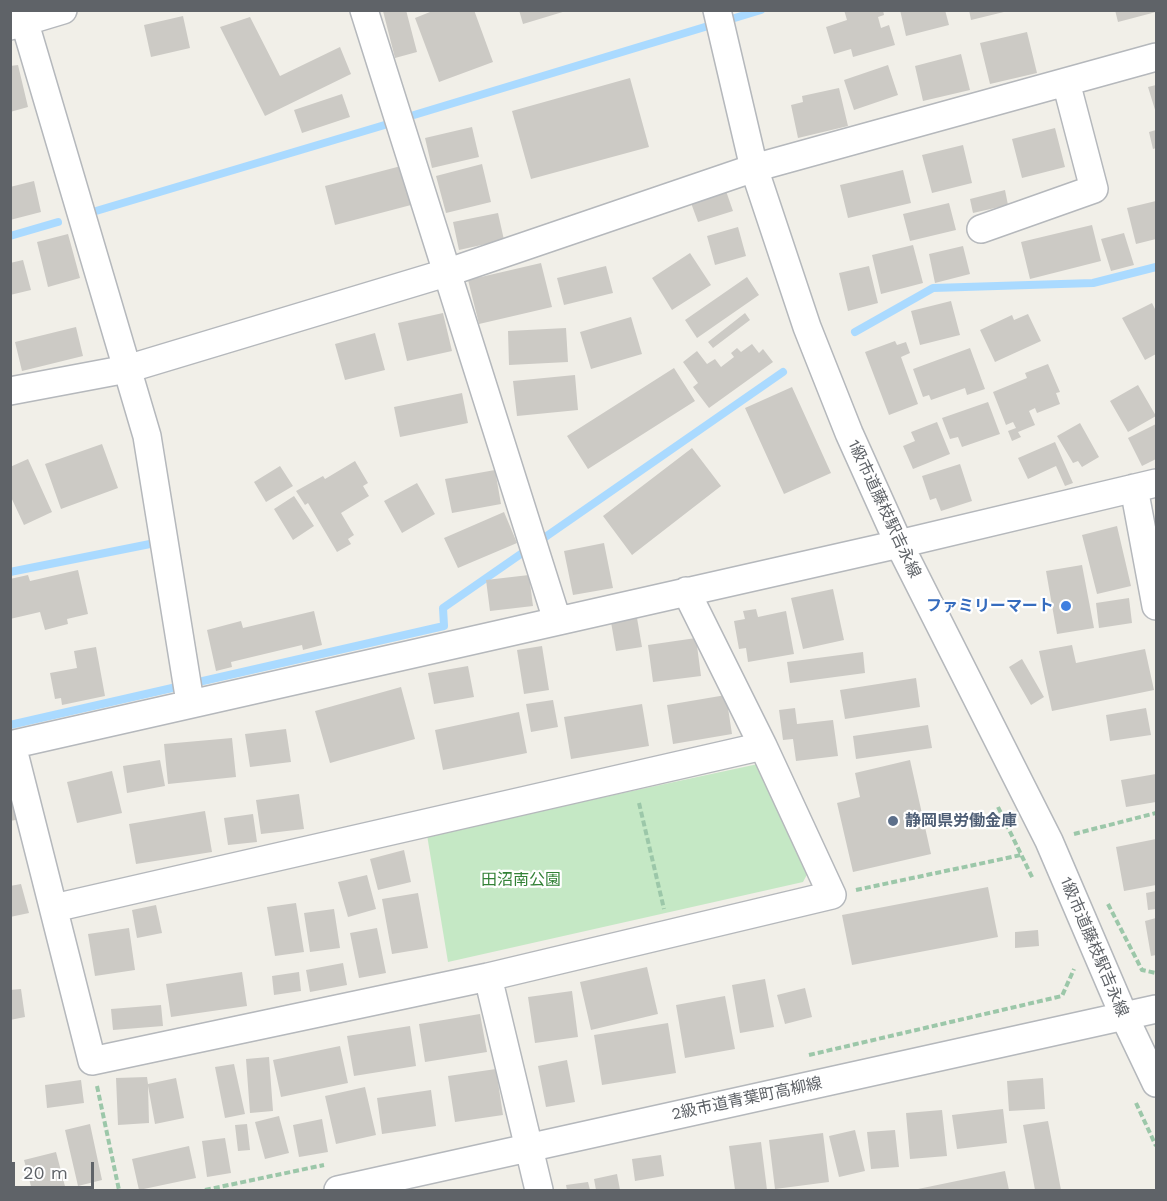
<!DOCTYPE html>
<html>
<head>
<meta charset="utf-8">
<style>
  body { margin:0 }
  #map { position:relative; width:1167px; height:1201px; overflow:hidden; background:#f1efe8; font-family:"Work Sans",sans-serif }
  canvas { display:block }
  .frame { position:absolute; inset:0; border:12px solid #5f6368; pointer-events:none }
  .scale { position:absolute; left:12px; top:1162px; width:82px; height:27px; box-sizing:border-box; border:3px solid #5f6368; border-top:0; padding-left:8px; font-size:18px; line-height:21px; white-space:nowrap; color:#5f6368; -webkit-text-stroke:4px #fff; paint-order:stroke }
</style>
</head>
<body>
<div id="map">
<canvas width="1167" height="1201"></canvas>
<div class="frame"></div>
<div class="scale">20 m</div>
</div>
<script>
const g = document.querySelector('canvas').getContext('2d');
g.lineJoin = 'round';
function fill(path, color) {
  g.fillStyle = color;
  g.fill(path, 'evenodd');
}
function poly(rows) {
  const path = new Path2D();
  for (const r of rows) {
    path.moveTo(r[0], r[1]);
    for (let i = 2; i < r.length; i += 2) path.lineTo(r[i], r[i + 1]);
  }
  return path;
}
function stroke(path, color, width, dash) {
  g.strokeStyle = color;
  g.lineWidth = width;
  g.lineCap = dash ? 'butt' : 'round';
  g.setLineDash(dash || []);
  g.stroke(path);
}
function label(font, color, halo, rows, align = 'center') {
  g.font = font + ' "Work Sans","Noto Sans JP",sans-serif';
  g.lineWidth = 4.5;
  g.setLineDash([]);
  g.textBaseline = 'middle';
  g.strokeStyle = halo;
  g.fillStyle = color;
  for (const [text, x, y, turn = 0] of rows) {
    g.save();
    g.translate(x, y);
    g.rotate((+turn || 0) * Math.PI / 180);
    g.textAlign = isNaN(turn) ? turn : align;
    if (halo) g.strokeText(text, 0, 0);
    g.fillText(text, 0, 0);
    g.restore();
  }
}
const green = poly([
  [758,764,811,867,803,882,448,962,427,835]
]);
const stream = poly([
  [414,115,761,10],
  [96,211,388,124],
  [10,236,58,222],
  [855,332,933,288,1093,283,1156,267],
  [10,572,155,543],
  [10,725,444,626,443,608,783,372]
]);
const building = poly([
  [406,10,417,52,395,58,383,11],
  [435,10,474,10,493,62,439,82,415,18],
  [519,10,566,10,566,11,523,24],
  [844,10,883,10,884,15,878,17,881,28,889,25,895,45,853,57,851,49,834,54,826,27,847,20],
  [900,10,945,10,949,25,906,36],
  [969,10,1008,10,1008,11,971,20],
  [1115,10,1156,10,1156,12,1118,22],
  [183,16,190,48,151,57,144,25],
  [250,17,280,76,340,47,351,74,265,116,220,27],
  [1027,32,1037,73,990,84,980,43],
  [961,54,970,90,923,101,915,66],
  [18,65,28,107,10,112,10,66],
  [888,65,898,95,854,110,844,80],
  [630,78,649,147,531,179,512,111],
  [1156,85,1156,113,1148,87],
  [839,88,848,126,798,138,791,105,803,102,802,96],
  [342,94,350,117,302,133,294,110],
  [472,127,479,157,432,168,425,138],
  [1055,128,1065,167,1022,178,1012,139],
  [1156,130,1156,148,1153,149,1149,132],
  [963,145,972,183,932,193,922,155],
  [482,164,491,202,446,213,436,176],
  [401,166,411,205,335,225,325,186],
  [903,170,911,203,848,218,840,185],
  [34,181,41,212,10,220,10,187],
  [1005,190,1008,205,973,213,970,199],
  [726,191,733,211,698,222,691,203],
  [1156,201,1156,239,1136,244,1127,208],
  [949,203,956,230,910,241,903,214],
  [498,213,504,240,459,250,453,222],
  [1092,225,1101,261,1030,279,1021,242],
  [738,227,746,256,715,265,707,236],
  [1124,233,1134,265,1111,271,1101,239],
  [68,234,80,278,48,287,37,242],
  [913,245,923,283,881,294,872,255],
  [963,246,970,274,935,283,929,254],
  [690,253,711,285,672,310,652,278],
  [23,260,31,290,10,295,10,263],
  [541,263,552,307,479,324,468,280],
  [606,266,613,293,564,305,557,278],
  [869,266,878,303,848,311,839,273],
  [747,277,759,295,697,338,685,320],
  [951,301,960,335,920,345,911,311],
  [1152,303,1156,311,1156,354,1145,360,1122,318],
  [443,313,452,351,407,361,398,323],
  [745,313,750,320,713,348,708,342],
  [1028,314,1041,341,995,362,980,330,1012,315,1014,320],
  [631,317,642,354,591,369,580,332],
  [76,327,83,356,22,371,15,342],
  [566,328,568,362,509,365,508,331],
  [375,333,385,370,345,380,335,344],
  [895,341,897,345,906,342,910,353,901,357,918,404,889,415,865,352],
  [752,344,759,353,763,349,773,362,709,408,693,387,698,383,683,362,697,351,707,364,715,359,721,367,734,357,731,353,737,348,741,352],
  [970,348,985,389,967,395,965,388,931,400,929,395,923,397,913,369],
  [1048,364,1060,392,1056,393,1060,404,1037,413,1035,408,1029,411,1035,425,1018,432,1021,437,1012,441,1008,431,1016,428,1013,422,1006,425,993,392,1027,378,1025,373],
  [674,368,695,401,588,469,567,436],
  [575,375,578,410,517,416,513,381],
  [1138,385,1156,416,1128,432,1110,401],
  [792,387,831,473,784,494,745,408],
  [462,393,468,423,400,437,394,407],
  [988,402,1000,434,962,447,958,437,950,439,942,418],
  [937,422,950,454,913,469,903,446,915,441,911,432],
  [1080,423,1099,457,1082,467,1078,461,1073,463,1057,436],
  [1156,424,1156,459,1142,466,1128,438],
  [1055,442,1073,483,1065,486,1056,466,1028,479,1018,458],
  [102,444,118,488,61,509,45,464],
  [692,448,721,486,632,555,603,516],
  [28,459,52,512,24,525,10,495,10,467],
  [355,461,368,483,363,486,369,496,341,513,354,535,348,539,351,544,337,552,308,503,305,505,296,491,323,476,325,479],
  [960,464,972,501,941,511,936,498,930,500,922,476],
  [280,466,293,486,266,502,254,482],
  [495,470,501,504,452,513,445,479],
  [417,483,435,514,402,533,384,501],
  [294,496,314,526,293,540,274,509],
  [504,512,517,543,458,568,444,538],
  [1117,526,1131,586,1097,594,1082,535],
  [604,543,613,588,573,595,564,551],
  [1082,565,1094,628,1057,634,1046,571],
  [78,570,88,614,67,619,68,624,45,630,40,612,10,619,10,579,28,575,30,581],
  [529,575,533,606,490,611,486,580],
  [833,589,844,640,803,649,791,598],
  [1129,598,1132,623,1099,628,1096,603],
  [756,609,758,617,786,611,794,654,748,662,746,648,739,649,734,621,745,619,743,611],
  [314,611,322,645,303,650,302,645,231,662,232,667,216,671,207,630,241,621,243,628],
  [637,618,642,647,616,651,611,622],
  [696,638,701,676,653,682,648,645],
  [1072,645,1076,663,1145,649,1154,690,1052,711,1039,651],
  [542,646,549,690,524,694,517,650],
  [96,647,105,696,62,705,61,698,55,699,50,673,77,668,74,651],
  [863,652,865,673,790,683,787,662],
  [1022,659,1044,697,1031,705,1009,667],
  [468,666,474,697,434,704,428,673],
  [916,678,920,707,845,719,840,690],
  [401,687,415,739,330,763,315,711],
  [726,695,732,734,673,744,667,705],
  [553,700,558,727,531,732,526,704],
  [642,704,649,746,571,759,564,717],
  [795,708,797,724,833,720,838,756,796,761,793,739,783,740,779,710],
  [1146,708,1151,735,1110,741,1106,715],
  [519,712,527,753,443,770,435,730],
  [928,725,932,748,856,759,853,736],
  [286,729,291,762,250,767,245,734],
  [232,738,236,777,168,784,164,744],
  [160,760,165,786,127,793,123,766],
  [910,760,931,854,853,872,837,803,860,797,855,773],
  [112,771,122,813,77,823,67,782],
  [1156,774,1156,802,1126,807,1121,780],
  [10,779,21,819,10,821],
  [299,794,304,829,261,834,256,800],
  [205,811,212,852,136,864,129,824],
  [253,814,257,842,228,845,224,818],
  [1156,839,1156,885,1124,891,1116,847],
  [404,850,411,882,378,890,370,859],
  [367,875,376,909,348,917,338,882],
  [21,884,29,913,10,917,10,886],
  [988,887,998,937,852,965,842,915],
  [1156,891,1156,909,1148,910,1146,893],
  [418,893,428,948,392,954,382,899],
  [296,903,304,952,275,956,267,907],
  [156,905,162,933,137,938,132,910],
  [334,909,340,948,310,952,304,913],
  [1156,918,1156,955,1151,956,1145,921],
  [129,928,135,970,95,976,88,934],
  [377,928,386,973,359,978,350,933],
  [1038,930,1039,946,1015,948,1015,932],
  [343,963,347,985,310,992,306,970],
  [647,967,658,1014,591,1030,580,982],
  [242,972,247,1006,171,1017,166,984],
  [299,972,301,991,274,995,272,976],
  [765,979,774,1027,740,1033,732,985],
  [805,988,812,1017,785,1024,777,995],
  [21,989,25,1017,10,1020,10,990],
  [572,991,578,1037,535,1043,528,997],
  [725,996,735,1049,685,1058,676,1005],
  [161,1005,163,1026,113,1030,111,1009],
  [480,1014,487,1052,425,1062,419,1024],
  [668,1023,676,1073,602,1085,594,1035],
  [410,1026,416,1066,354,1076,347,1036],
  [340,1046,348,1083,281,1097,273,1060],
  [269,1057,273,1111,250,1113,246,1059],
  [567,1060,575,1102,546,1107,538,1066],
  [234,1064,245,1114,225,1118,215,1067],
  [496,1069,503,1115,455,1122,448,1076],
  [147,1077,148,1084,176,1078,184,1118,155,1124,148,1086,149,1123,118,1125,116,1078],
  [1043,1078,1045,1109,1009,1111,1007,1081],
  [81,1080,84,1103,47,1108,45,1085],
  [365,1087,376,1135,336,1144,325,1096],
  [431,1090,436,1126,382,1134,377,1098],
  [1003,1109,1007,1143,957,1149,952,1115],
  [942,1110,947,1156,910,1159,906,1113],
  [279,1116,289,1153,265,1159,255,1122],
  [322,1119,328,1152,299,1157,293,1125],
  [1048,1121,1061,1190,1035,1190,1023,1125],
  [90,1124,102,1180,78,1186,65,1130],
  [247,1124,250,1150,238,1151,235,1125],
  [855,1130,865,1171,839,1177,829,1136],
  [895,1130,899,1167,871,1169,867,1132],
  [823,1133,829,1182,775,1189,769,1140],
  [225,1138,231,1173,207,1177,202,1141],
  [761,1142,767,1190,735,1190,729,1146],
  [189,1146,196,1178,139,1190,132,1159],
  [56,1152,66,1190,32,1190,24,1160],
  [661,1155,664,1176,635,1181,632,1159],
  [1005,1171,1009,1190,918,1190,918,1189],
  [617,1174,620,1190,596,1190,594,1179],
  [588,1182,590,1190,567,1190,566,1185]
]);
const path = poly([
  [639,803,664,909],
  [998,807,1033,879],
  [1074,834,1156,813],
  [856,890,1021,855],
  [1108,904,1142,970,1156,973],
  [809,1055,1062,996,1074,969],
  [97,1086,119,1190],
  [1136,1103,1156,1146],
  [205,1190,324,1165]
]);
const minor = poly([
  [21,10,147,436,190,702],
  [364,10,557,620],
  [717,10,754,168,807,327,849,433,899,544,1049,841,1124,1016,1156,1083],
  [10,26,63,10],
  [981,229,1094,189,1066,82],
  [10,391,127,369,449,272,754,168,1156,57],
  [1134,488,1156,606],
  [10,745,899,544,1156,483],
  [12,745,92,1061,488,977,832,895,763,746,686,591],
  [54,908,763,746],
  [488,977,539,1190],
  [338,1190,1156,1009]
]);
const markers = [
  [1066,606,6,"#3f7fe0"],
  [893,821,6,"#5c6f8a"]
];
const streetNames = [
  ["1級市道藤枝駅吉永線",884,509,65],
  ["1級市道藤枝駅吉永線",1094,947,67],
  ["2級市道青葉町高柳線",747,1099,-12]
];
const shopNames = [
  ["ファミリーマート",1054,606]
];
const serviceNames = [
  ["静岡県労働金庫",905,821]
];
const parkNames = [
  ["田沼南公園",521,880]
];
fill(green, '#c5e8c5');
stroke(stream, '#aadaff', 8);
fill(building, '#cccac5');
stroke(minor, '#b5b8bc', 30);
stroke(path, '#9cc7a9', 4, [6, 3]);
stroke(minor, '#fff', 27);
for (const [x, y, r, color] of markers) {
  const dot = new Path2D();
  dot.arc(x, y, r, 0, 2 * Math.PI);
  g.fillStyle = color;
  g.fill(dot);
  stroke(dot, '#fff', 2);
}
label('16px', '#5f6368', '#fff', streetNames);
label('bold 16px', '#366cbe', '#fff', shopNames, 'right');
label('bold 16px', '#4e5e75', '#fff', serviceNames, 'left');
label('16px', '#348238', '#fff', parkNames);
</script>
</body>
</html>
